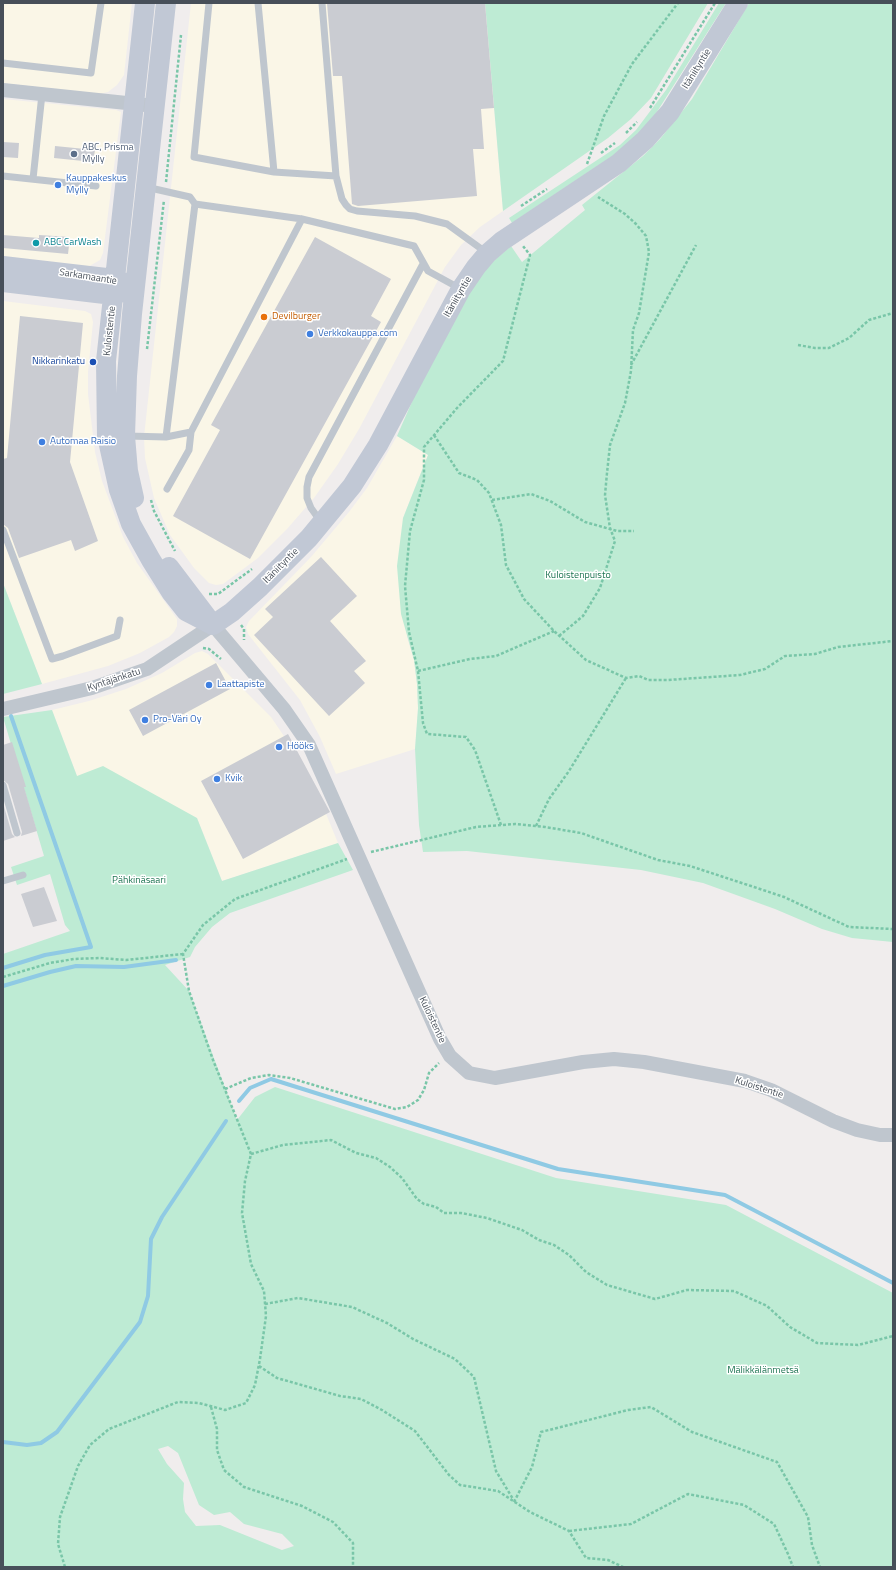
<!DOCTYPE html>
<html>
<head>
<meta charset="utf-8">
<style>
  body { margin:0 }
  #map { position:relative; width:896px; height:1570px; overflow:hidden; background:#f0eded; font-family:"Titillium Web",sans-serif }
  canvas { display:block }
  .frame { position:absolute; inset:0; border:4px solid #474f59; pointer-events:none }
</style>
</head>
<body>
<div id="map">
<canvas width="896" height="1570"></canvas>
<div class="frame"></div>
</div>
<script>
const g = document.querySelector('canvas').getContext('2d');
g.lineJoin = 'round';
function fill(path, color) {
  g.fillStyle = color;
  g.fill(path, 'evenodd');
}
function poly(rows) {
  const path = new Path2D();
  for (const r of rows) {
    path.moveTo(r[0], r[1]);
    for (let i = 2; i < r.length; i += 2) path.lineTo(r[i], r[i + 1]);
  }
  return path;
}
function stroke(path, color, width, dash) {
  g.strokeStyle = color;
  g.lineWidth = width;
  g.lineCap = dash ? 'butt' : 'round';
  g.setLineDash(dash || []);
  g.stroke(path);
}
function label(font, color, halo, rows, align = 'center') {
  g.font = font + ' "Titillium Web",sans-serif';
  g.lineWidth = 3;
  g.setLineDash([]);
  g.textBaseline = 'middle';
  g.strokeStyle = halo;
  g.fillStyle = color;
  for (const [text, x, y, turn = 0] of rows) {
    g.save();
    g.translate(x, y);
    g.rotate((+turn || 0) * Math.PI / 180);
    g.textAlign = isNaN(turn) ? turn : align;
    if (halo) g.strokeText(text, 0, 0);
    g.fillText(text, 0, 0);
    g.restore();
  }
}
const commercial = poly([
  [3,3,132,3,124,75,117,85,108,92,99,94,3,83],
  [191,3,485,3,503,211,480,227,461,245,445,267,359,429,338,464,314,498,287,529,258,558,223,584,216,585,209,583,194,568,170,535,154,498,145,458,144,437],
  [3,99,116,110,121,112,103,253,100,260,86,268,3,257],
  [3,301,85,311,91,314,93,322,88,372,88,394,95,452,102,481,123,537,137,563,177,619,177,626,174,632,169,637,140,653,108,666,42,684,3,583],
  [397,436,428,455,403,518,407,637,414,660,417,684,418,708,415,749,336,774,320,737,300,700,248,634,246,627,249,621,311,557,349,512,367,488],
  [202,651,208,654,271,717,296,754,317,792,338,843,222,881,197,818,77,776,52,710,89,701,126,689,162,673,195,653]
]);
const green = poly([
  [485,3,708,3,651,98,631,119,608,138,503,211],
  [719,3,726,3,653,118,623,149,512,223,509,218,620,145,636,130,666,90],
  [749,3,893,3,893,942,852,938,822,929,775,909,703,883,641,870,467,851,423,852,419,825,415,749,418,708,417,684,414,660,401,614,397,566,403,518,428,455,397,436,418,388,449,329,483,270,511,246,522,262,585,210,582,205,643,156,660,139,692,99],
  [3,583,42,684,3,694],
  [52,710,77,776,103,766,197,818,222,881,338,843,353,870,230,913,212,927,195,947,190,957,165,965,189,991,237,1120,255,1097,275,1087,556,1178,726,1205,893,1293,893,1567,3,1567,3,954,70,931,65,925,50,874,17,885,11,867,44,856,3,717],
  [168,1446,178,1453,199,1505,214,1515,230,1512,244,1524,282,1534,294,1546,282,1550,220,1525,196,1526,185,1512,183,1499,184,1483,167,1464,158,1449]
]);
const stream = poly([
  [3,968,45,955,91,947,11,716],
  [3,986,50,972,76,966,124,967,176,960],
  [239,1101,250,1088,271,1079,558,1169,725,1195,893,1283],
  [3,1442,27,1445,41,1443,57,1432,140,1322,148,1296,151,1239,162,1217,226,1121]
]);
const building = poly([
  [327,3,485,3,494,108,481,109,484,149,473,149,477,196,358,206,352,204,342,76,333,76],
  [3,142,19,143,18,158,3,157],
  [55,146,95,150,93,162,54,158],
  [3,235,39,238,39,235,70,237,68,254,3,248],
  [315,237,391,279,371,316,381,322,250,559,173,516,220,430,211,425],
  [20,316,83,323,70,462,98,541,75,551,71,540,19,558,8,528,3,524,3,459,7,458],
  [321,557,357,596,330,621,366,661,354,671,365,683,329,716,254,635,273,617,265,609],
  [216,663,230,689,143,736,129,710],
  [288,734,330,812,243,859,201,781],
  [12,742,26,787,24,787,37,831,21,836,22,832,8,784,3,780,3,745],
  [3,803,12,834,15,837,3,841],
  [44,887,57,921,33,927,21,894]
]);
const path = poly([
  [650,108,715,3],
  [626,133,637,122],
  [601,153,615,143],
  [587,164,604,116,632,64,678,3],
  [166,182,181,35],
  [521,206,547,189],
  [798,345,815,348,829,348,849,338,869,320,893,313],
  [147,349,164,200],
  [631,365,696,245],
  [434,435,459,473,477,480,489,493,501,525,506,565,524,599,554,631,586,660,626,678,639,676,648,680,668,680,740,675,765,669,785,656,815,654,838,647,893,641],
  [151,500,154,511,175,551],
  [492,500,531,494,550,501,585,522,617,531,634,531],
  [209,594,218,594,252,569],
  [241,625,244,629,244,640],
  [559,636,583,616,600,588,615,541,610,528,605,495,607,473,610,445,625,403,631,371,633,330,639,313,649,252,646,236,636,224,625,214,598,197],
  [203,648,209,649,221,659],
  [418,671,470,659,496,656,554,631],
  [501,825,475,750,466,737,427,734,423,723,418,671,409,632,405,586,410,531,424,480,424,447,457,408,503,361,530,255,523,246],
  [536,826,549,799,569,771,626,678],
  [371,852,476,827,515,824,545,827,581,833,658,860,690,866,754,887,784,897,849,927,893,929],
  [3,977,50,963,74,959,99,958,126,960,183,954],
  [225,1089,251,1078,269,1075,290,1078,395,1109,407,1107,418,1100,424,1090,429,1073,439,1063],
  [251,1154,283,1145,331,1140,356,1153,376,1158,390,1167,402,1178,417,1199,424,1204,436,1207,444,1213,461,1213,487,1218,522,1230,539,1240,554,1245,569,1255,586,1272,607,1285,655,1299,687,1290,734,1291,767,1306,790,1327,817,1343,858,1345,893,1336],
  [265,1304,298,1298,352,1307,387,1323,413,1339,455,1359,474,1377,496,1471,513,1499],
  [259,1366,277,1378,340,1396,361,1399,382,1410,415,1431,449,1475,460,1485,498,1491,530,1512,569,1531,586,1558,608,1560,623,1567],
  [211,1407,217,1429,217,1450,224,1470,244,1487,302,1506,333,1522,353,1543,353,1567],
  [514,1502,532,1467,541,1432,628,1410,651,1407,692,1432,777,1462,808,1517,812,1545,820,1567],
  [569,1531,631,1524,688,1494,744,1505,774,1524,788,1554,793,1567],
  [65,1567,58,1544,60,1517,78,1466,90,1445,109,1429,178,1402,199,1403,225,1410,246,1403,255,1385,260,1359,266,1316,264,1291,251,1264,242,1213,245,1181,251,1154,213,1060,189,991,183,954,203,925,235,899,347,859]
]);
const lane = poly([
  [209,3,194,157,274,172],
  [258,3,274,172,336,176],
  [322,3,336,176,342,199,346,205,350,209,357,211,415,216,447,224,487,253],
  [3,63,91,73,101,3],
  [3,176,96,186],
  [33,179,42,94],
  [146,187,190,197,195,204,166,437],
  [195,204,302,219,414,246,428,271,459,288],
  [127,436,166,437,191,432],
  [167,489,189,450,191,432,302,219],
  [321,522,311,508,307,498,307,487,309,477,423,264],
  [3,530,52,659,63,656,117,636,120,620],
  [3,785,17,833],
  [3,881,23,875]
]);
const street = poly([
  [3,90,155,106],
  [3,709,92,688,147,669,213,625,284,709,309,745,440,1039,450,1056,469,1073,495,1078,583,1062,614,1059,644,1062,745,1081,771,1090,833,1121,857,1130,880,1135,893,1135]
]);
const secondary = poly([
  [145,3,106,361,107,436,119,490,131,524,151,560,171,592,186,611,213,625],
  [3,266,115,279,127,284],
  [3,282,113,295,126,291],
  [134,498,128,471,125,436,127,376,132,314,166,3],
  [169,567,210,621],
  [213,625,232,612,260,587,309,538,352,486,378,445,461,289,476,267,487,254,502,241,619,163,645,140,670,112,738,3]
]);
const markers = [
  [74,154,4,"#5c6f8a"],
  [58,185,4,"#3f7fe0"],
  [36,243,4,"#0f9aa8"],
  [264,317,4,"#e8710a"],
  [310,334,4,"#3f7fe0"],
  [93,362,4,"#1a4fb4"],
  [42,442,4,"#3f7fe0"],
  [209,685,4,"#3f7fe0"],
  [145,720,4,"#3f7fe0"],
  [279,747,4,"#3f7fe0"],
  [217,779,4,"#3f7fe0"]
];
const streetNames = [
  ["Itäniityntie",697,69,-58],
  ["Sarkamaantie",88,277,9],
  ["Itäniityntie",458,297,-60],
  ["Kuloistentie",110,331,-84],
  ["Itäniityntie",281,566,-45],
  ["Kyntäjänkatu",114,680,-18],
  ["Kuloistentie",432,1020,65],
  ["Kuloistentie",759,1088,18]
];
const serviceNames = [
  ["ABC, Prisma",82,148],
  ["Mylly",82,160]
];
const shopNames = [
  ["Kauppakeskus",66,179],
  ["Mylly",66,191],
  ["Verkkokauppa.com",318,334],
  ["Automaa Raisio",50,442],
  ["Laattapiste",217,685],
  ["Pro-Väri Oy",153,720],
  ["Hööks",287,747],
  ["Kvik",225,779]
];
const cultureNames = [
  ["ABC CarWash",44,243]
];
const foodNames = [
  ["Devilburger",272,317]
];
const transitNames = [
  ["Nikkarinkatu",85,362]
];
const parkNames = [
  ["Kuloistenpuisto",578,576],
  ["Pähkinäsaari",139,881],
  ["Mälikkälänmetsä",763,1371]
];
fill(commercial, '#faf6e7');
fill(green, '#beebd4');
stroke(stream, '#8fcae4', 4);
fill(building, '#caccd2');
stroke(path, '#79c6a8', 2.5, [3, 2]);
stroke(lane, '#bfc6ce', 7);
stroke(street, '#bfc6ce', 14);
stroke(secondary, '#c1c8d5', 20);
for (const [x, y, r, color] of markers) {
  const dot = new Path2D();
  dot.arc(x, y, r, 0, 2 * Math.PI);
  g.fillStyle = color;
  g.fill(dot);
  stroke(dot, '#fff', 1.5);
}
label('10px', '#474f59', '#fff', streetNames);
label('10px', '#4e5e75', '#fff', serviceNames, 'left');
label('10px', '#366cbe', '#fff', shopNames, 'left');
label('10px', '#0d838f', '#fff', cultureNames, 'left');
label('10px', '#c56008', '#fff', foodNames, 'left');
label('10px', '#164399', '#fff', transitNames, 'right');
label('10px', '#1e7452', '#fff', parkNames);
</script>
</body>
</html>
